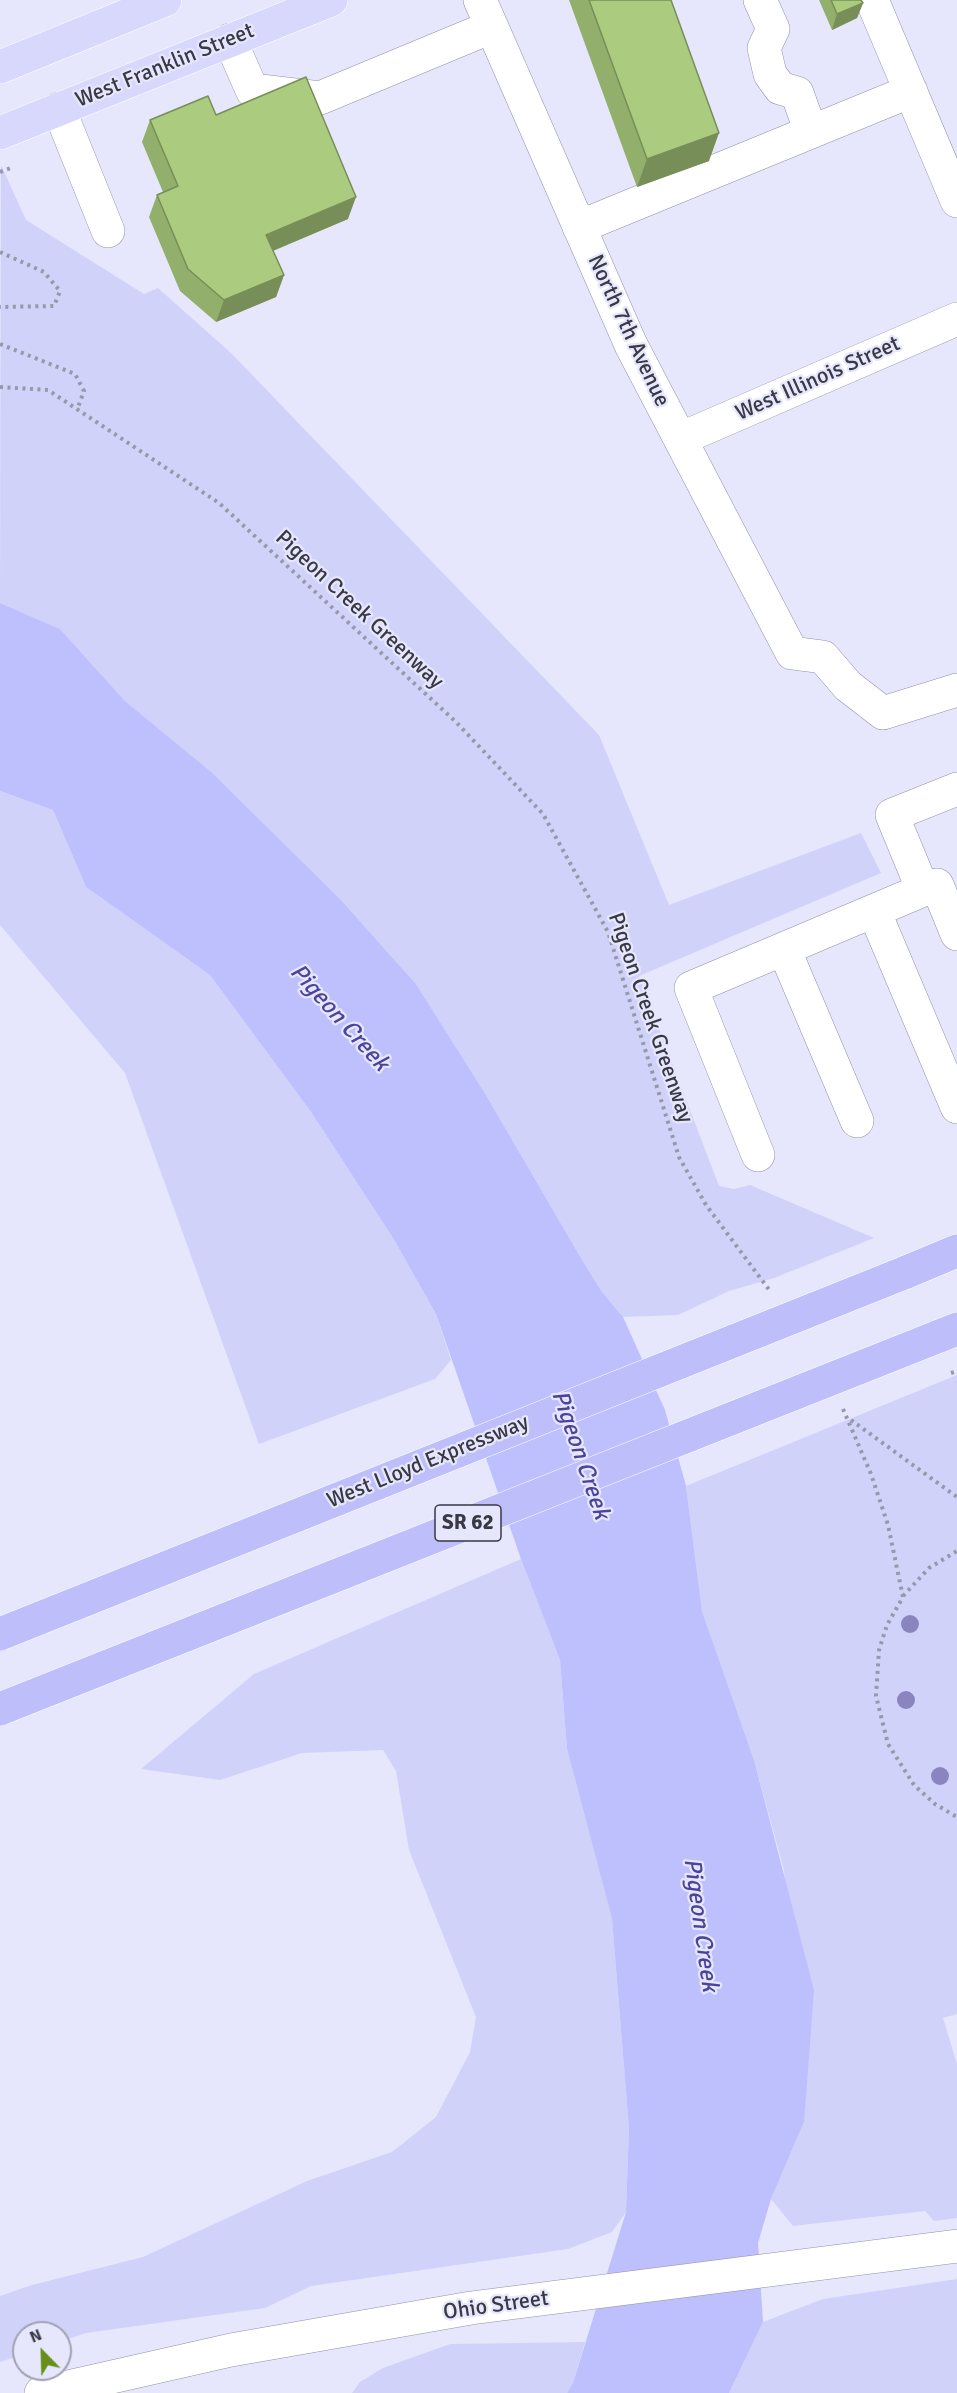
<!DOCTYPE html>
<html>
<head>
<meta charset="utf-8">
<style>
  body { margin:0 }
  #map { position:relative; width:957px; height:2393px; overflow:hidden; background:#e6e7fd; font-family:Signika,sans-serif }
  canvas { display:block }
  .north { position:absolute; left:12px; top:2321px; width:60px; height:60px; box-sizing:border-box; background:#e6e7fd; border:2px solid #a1a1b3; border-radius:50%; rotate:337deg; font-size:16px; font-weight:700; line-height:24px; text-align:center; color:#393944 }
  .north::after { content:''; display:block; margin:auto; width:21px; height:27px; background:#698f1b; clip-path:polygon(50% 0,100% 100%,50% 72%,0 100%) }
</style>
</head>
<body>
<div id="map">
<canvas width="957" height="2393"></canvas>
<div class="north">N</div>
</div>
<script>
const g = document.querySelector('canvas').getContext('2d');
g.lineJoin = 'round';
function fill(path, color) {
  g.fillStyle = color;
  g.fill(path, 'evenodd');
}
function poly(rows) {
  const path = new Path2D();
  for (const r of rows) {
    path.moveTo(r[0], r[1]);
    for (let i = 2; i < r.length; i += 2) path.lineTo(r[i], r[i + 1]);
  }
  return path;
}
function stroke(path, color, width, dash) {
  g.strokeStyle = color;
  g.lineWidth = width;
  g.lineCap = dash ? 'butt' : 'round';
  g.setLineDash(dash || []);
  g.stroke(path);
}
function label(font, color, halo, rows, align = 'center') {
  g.font = font + ' Signika,sans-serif';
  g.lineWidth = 4.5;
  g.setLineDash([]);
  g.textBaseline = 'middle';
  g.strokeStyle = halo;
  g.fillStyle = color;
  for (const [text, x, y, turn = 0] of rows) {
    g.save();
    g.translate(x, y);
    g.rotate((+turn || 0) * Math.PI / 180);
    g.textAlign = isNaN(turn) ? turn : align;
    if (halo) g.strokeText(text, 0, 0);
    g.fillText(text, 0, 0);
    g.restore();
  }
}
const green = poly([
  [1,165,26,220,144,294,158,288,231,353,599,735,669,905,861,833,881,873,639,976,719,1186,734,1189,750,1185,874,1238,774,1278,729,1291,678,1315,623,1317,602,1292,582,1260,486,1095,416,984,340,899,211,773,125,701,60,629,0,603],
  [0,791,53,810,86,887,210,975,311,1112,393,1238,436,1314,451,1360,435,1379,259,1444,125,1073,0,925],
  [957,1375,957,2014,943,2018,957,2064,957,2218,934,2221,925,2211,793,2226,771,2199,804,2122,784,1870,754,1760,702,1611,686,1486],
  [521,1559,560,1660,567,1749,612,1919,629,2128,626,2212,612,2232,568,2249,311,2286,265,2308,86,2333,60,2342,60,2333,24,2333,24,2354,0,2362,0,2296,32,2285,143,2257,307,2181,392,2152,436,2117,470,2052,476,2017,409,1850,396,1771,383,1750,302,1753,220,1780,141,1769,254,1674],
  [957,2279,957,2393,729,2393,763,2322,823,2299],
  [585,2342,573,2383,567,2393,352,2393,360,2382,383,2368,450,2344]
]);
const water = poly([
  [0,603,60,629,125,701,211,772,340,899,416,984,486,1095,582,1260,602,1292,623,1317,665,1410,686,1486,702,1611,754,1760,814,1990,804,2122,771,2199,758,2243,763,2322,729,2393,567,2393,573,2383,626,2212,629,2128,612,1919,567,1749,560,1660,521,1559,436,1314,393,1238,311,1112,210,975,86,887,53,810,0,791]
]);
const path = poly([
  [0,172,11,168],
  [0,252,44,272,60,291,54,306,0,307],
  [0,344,75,374,84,391,77,410],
  [0,387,48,390,219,503,456,722,543,814,608,932,679,1157,706,1205,770,1291],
  [951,1373,957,1371],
  [843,1409,871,1474,888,1525,903,1597,887,1625,879,1650,876,1696,888,1744,914,1785,935,1804,957,1817],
  [851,1420,957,1497],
  [903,1596,929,1568,957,1551]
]);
const minor = poly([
  [480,0,631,345,792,653,823,657,848,686,883,713,957,690],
  [760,0,773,29,764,48,770,74,780,88,797,93,811,132],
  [872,0,957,201],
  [230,40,252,90,320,98,491,27],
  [59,109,108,231],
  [579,227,911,91],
  [680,439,957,319],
  [937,885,957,934],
  [874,911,957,1107],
  [784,949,857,1121],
  [758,1155,691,988,923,890,892,815,957,789],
  [41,2393,231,2350,471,2308,957,2246]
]);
const major = poly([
  [0,67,165,0],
  [0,133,331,0]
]);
const highway = poly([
  [904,1273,957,1251],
  [937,1337,957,1329]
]);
const highwayBridge = poly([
  [0,1634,904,1273],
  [0,1709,937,1337]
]);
const trees = [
  [910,1624],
  [906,1700],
  [940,1776]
];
const wall = poly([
  [569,0,671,0,709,161,637,187],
  [819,0,861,0,863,3,857,18,832,30],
  [216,115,348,219,273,251,284,275,276,297,216,322,180,291,149,217,157,195,163,192,142,142,150,120]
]);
const shadedWall = poly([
  [863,3,857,18,832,30,837,14],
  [719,133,709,161,637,187,647,159],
  [356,197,348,219,258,257,266,235],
  [284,275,276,297,216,322,224,300]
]);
const building = poly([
  [589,0,671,0,719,133,647,159,589,0],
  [831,0,861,0,863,3,837,14,831,0],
  [306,77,356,197,266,235,284,275,224,300,188,269,157,195,178,186,150,120,208,96,216,115,306,77]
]);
const shields = [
  [468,1523,66]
];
const shieldNames = [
  ["SR 62",468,1523]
];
const streetNames = [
  ["West Franklin Street",165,66,-22],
  ["North 7th Avenue",628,331,65],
  ["West Illinois Street",818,379,-24],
  ["Pigeon Creek Greenway",359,610,43],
  ["Pigeon Creek Greenway",650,1018,71],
  ["West Lloyd Expressway",428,1462,-22],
  ["Ohio Street",496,2306,-8]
];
const waterNames = [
  ["Pigeon Creek",339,1018,48],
  ["Pigeon Creek",580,1455,71],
  ["Pigeon Creek",700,1925,82]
];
fill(green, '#d0d2fa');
fill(water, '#bebffd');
stroke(minor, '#9091ab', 34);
stroke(major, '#fff', 34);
stroke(highway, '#fff', 34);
stroke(path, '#9898a9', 4, [3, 4.5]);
stroke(minor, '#fff', 33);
stroke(major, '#d7d8fc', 33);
stroke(highway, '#bdbefa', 33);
stroke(highwayBridge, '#fff', 34, []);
stroke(highwayBridge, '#bdbefa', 33);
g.fillStyle = '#8a85be';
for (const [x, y] of trees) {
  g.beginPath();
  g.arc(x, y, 9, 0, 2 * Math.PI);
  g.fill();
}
fill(wall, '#93af6c');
fill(shadedWall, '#788e58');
fill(building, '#abcb7e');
stroke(building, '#788e58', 1.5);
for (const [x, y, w] of shields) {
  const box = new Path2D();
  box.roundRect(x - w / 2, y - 18, w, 36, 4.5);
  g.fillStyle = '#e6e7fd';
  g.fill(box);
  stroke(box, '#393944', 1.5);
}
label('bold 21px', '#393944', null, shieldNames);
label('22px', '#393944', '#e6e7fd', streetNames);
label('italic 24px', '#4c449b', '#e6e7fd', waterNames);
</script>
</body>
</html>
